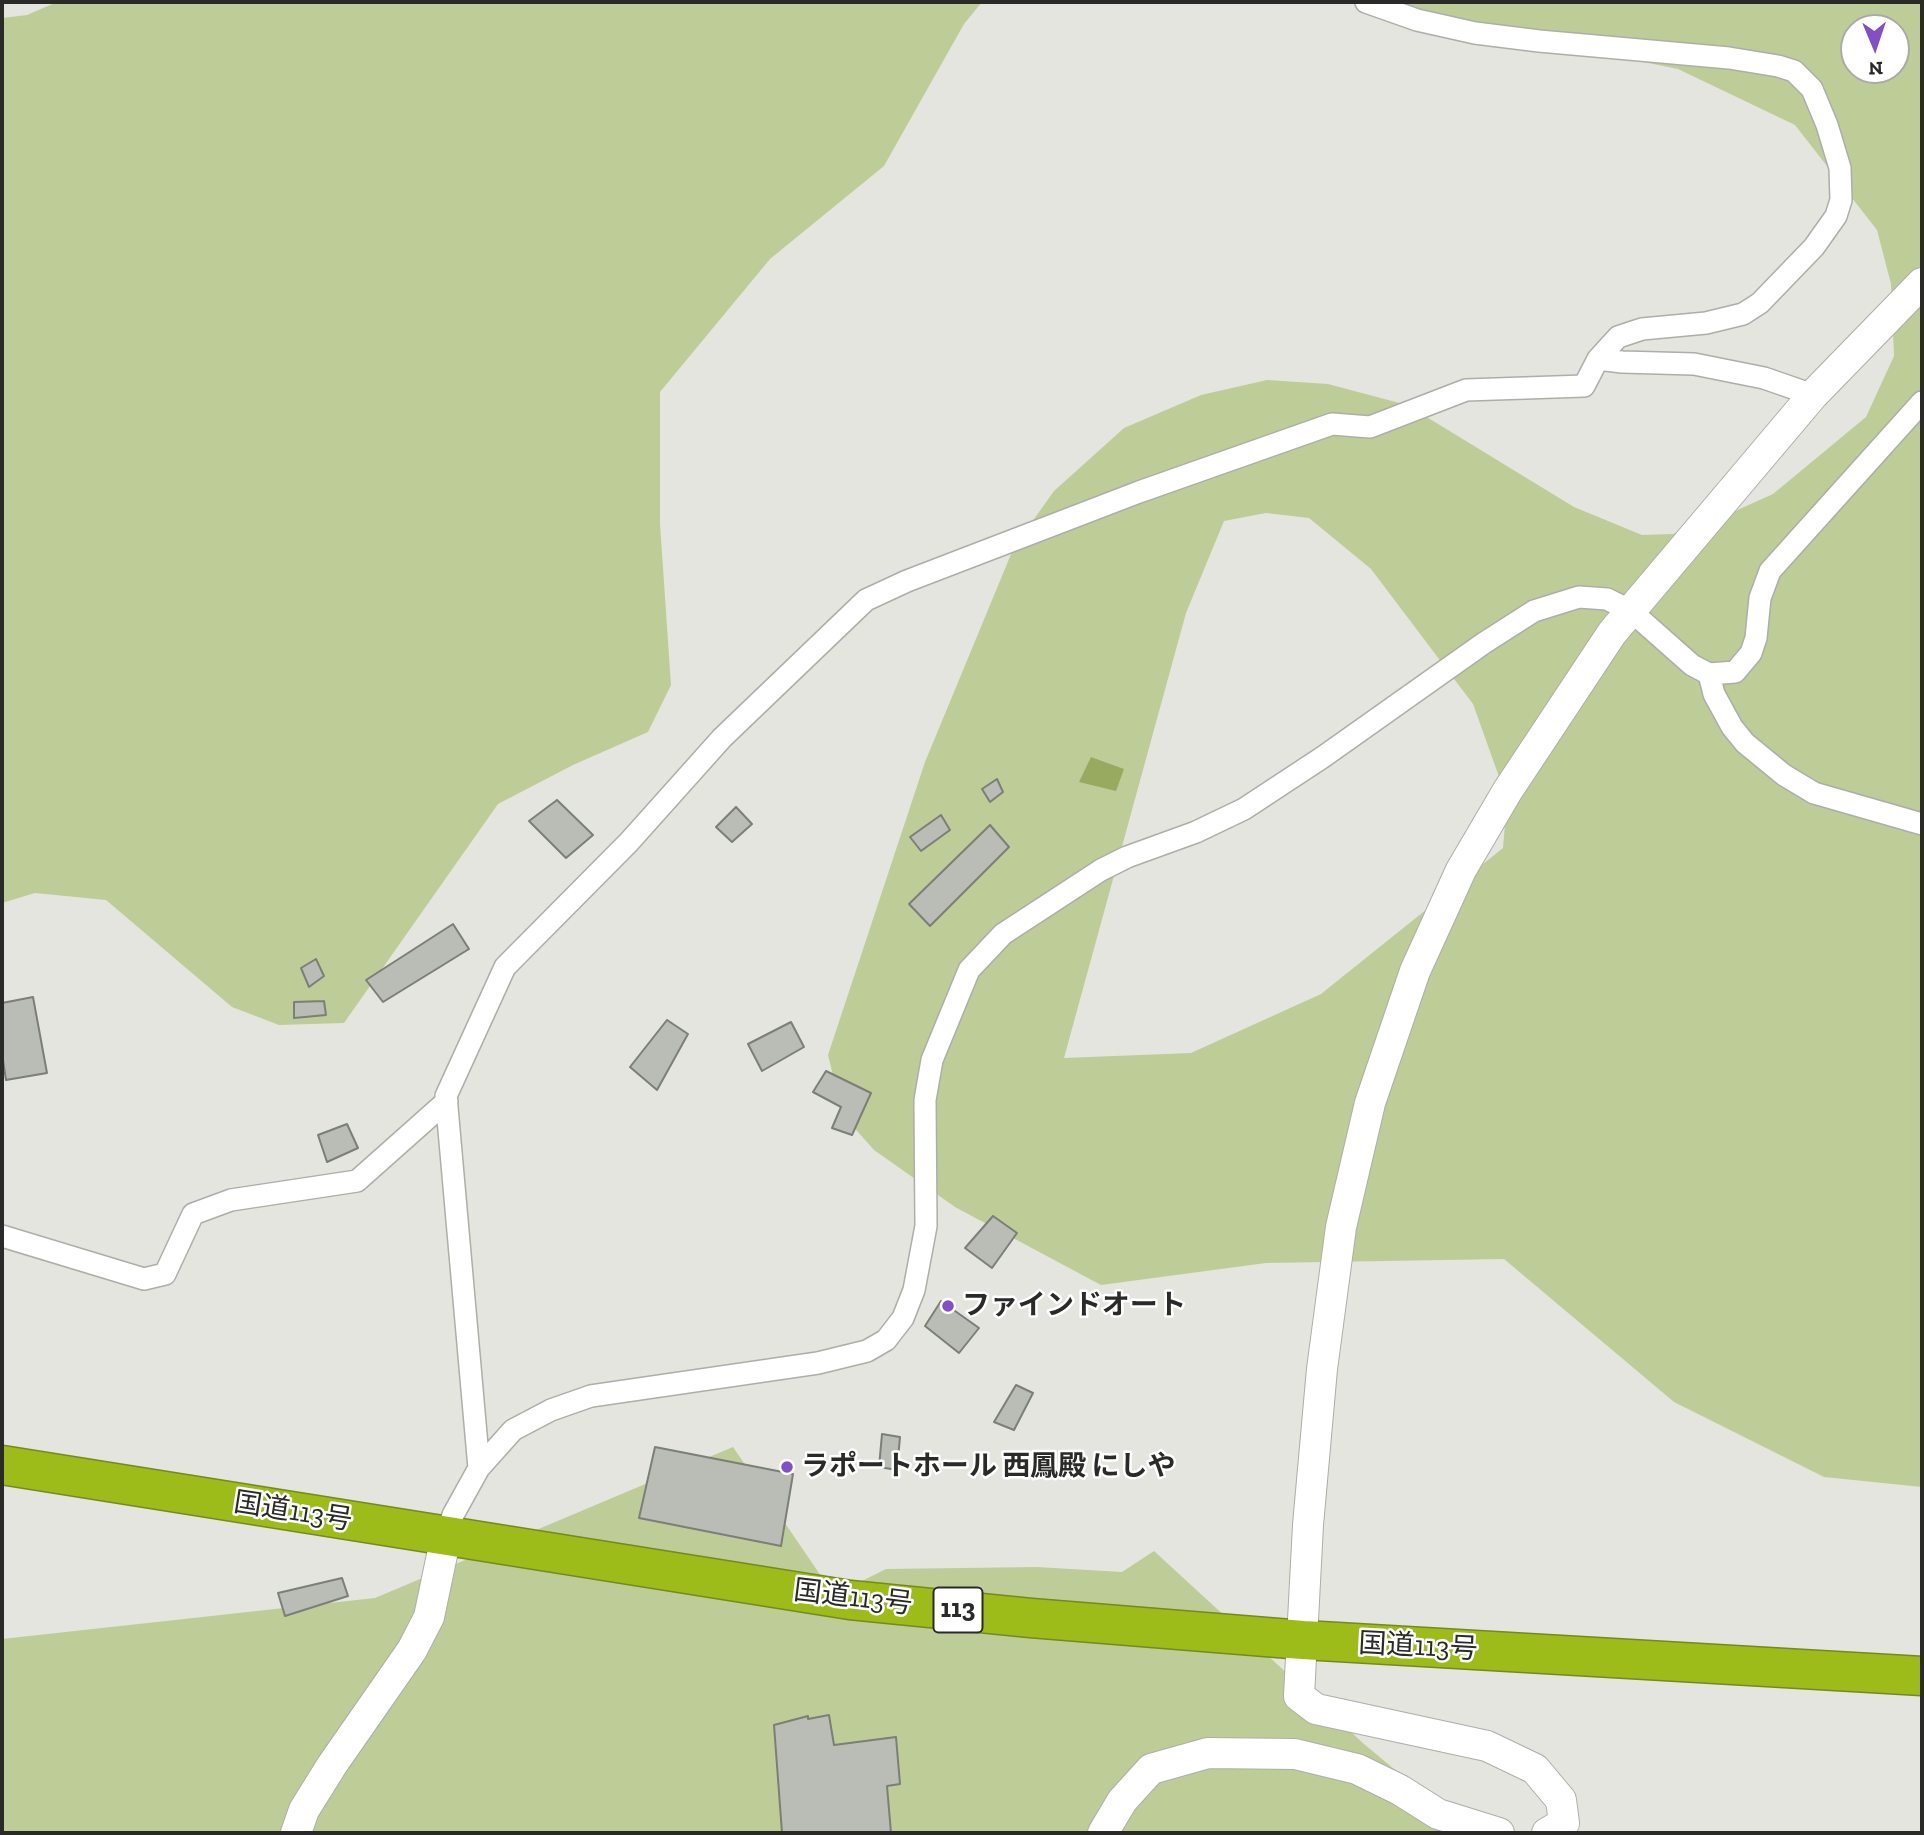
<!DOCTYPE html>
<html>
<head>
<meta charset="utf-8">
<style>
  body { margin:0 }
  #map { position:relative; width:1924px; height:1835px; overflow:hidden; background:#e3e5de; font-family:"Zilla Slab",serif }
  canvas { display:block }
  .frame { position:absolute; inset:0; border:4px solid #2a2b28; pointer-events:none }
  .north { position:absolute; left:1840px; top:14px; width:70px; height:70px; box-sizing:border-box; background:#fff; border:2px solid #aaaaa9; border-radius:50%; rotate:178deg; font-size:19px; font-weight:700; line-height:28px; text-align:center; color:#2a2b28 }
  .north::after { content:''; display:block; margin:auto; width:24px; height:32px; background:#834ec6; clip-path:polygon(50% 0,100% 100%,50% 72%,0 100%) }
</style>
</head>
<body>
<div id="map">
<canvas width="1924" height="1835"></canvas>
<div class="frame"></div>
<div class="north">N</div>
</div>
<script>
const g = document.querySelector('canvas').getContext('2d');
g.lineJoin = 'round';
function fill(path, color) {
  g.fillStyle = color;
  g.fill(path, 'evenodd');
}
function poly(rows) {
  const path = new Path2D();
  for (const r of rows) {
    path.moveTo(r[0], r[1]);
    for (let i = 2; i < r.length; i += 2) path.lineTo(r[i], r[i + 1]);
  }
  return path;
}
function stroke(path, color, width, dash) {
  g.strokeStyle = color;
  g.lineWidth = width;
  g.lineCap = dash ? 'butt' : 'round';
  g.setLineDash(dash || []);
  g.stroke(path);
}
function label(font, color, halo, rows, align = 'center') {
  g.font = font + ' "Zilla Slab","Noto Sans JP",serif';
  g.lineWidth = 5;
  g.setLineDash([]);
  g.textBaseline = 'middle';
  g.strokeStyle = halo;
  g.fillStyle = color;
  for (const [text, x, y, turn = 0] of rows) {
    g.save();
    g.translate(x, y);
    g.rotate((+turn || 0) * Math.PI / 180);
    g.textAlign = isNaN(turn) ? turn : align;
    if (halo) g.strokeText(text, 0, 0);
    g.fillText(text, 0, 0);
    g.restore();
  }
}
const green = poly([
  [57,2,982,2,964,24,884,166,770,259,660,392,660,524,671,685,648,732,573,765,498,804,344,1023,279,1025,232,1007,106,900,35,893,2,903,2,18,27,15],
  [1382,2,1922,2,1922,1487,1824,1477,1674,1402,1504,1259,1266,1263,1101,1285,955,1207,874,1150,843,1115,828,1055,925,762,1014,547,1054,491,1124,428,1201,395,1267,380,1328,384,1407,405,1574,507,1642,535,1672,534,1702,526,1773,494,1866,417,1894,356,1891,284,1877,230,1795,125,1678,69,1526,38],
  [1854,28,1896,28,1896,70,1854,70],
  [1266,513,1309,518,1371,569,1473,704,1507,799,1503,848,1321,994,1191,1053,1064,1058,1186,613,1224,521],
  [733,1447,834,1595,886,1569,1037,1567,1122,1572,1154,1551,1364,1744,1471,1833,2,1833,2,1639,375,1598]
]);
const water = poly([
  [1091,757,1124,769,1116,791,1079,782]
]);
const building = poly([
  [997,779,1003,792,990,802,982,789,997,779],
  [557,800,593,835,566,858,529,821,557,800],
  [736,807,752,824,732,842,716,827,736,807],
  [941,815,950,830,921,851,910,837,941,815],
  [990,825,1009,847,930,926,909,904,990,825],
  [453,924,469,949,383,1002,366,980,453,924],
  [316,959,324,976,309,987,301,968,316,959],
  [33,997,47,1073,6,1080,2,1054,2,1003,33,997],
  [324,1001,326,1015,294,1018,294,1002,324,1001],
  [667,1020,688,1034,657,1090,630,1067,667,1020],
  [791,1022,804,1047,762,1071,748,1044,791,1022],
  [826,1071,871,1093,852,1135,832,1128,841,1107,813,1092,826,1071],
  [347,1124,358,1148,327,1162,318,1135,347,1124],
  [993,1216,1017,1233,992,1268,965,1248,993,1216],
  [941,1301,979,1328,959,1353,925,1326,941,1301],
  [1016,1385,1033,1393,1014,1430,994,1422,1016,1385],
  [882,1434,900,1437,897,1470,879,1467,882,1434],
  [655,1447,793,1474,781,1546,639,1518,655,1447],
  [342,1578,348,1596,285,1616,278,1593,342,1578],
  [829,1715,834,1745,896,1737,900,1784,887,1786,891,1833,782,1833,774,1725,808,1716,808,1719,829,1715]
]);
const street = poly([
  [1598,359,1622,362,1694,364,1764,378,1813,395],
  [1709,674,1714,694,1732,727,1745,743,1784,775,1814,793,1922,824],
  [2,1236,144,1279,165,1274,193,1214,231,1200,357,1181,447,1101],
  [479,1468,446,1096,505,967,629,842,722,738,866,600,907,581,1139,492,1332,424,1370,427,1466,390,1584,386,1598,359,1618,337,1642,329,1706,323,1743,314,1760,303,1814,247,1836,216,1841,200,1840,168,1827,125,1812,89,1794,71,1778,66,1729,58,1539,41,1475,33,1417,20,1366,2],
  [446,1536,453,1515,479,1468,513,1430,551,1410,591,1396,818,1363,867,1351,886,1340,903,1318,914,1290,926,1226,925,1100,932,1060,969,970,1003,934,1101,870,1127,857,1196,832,1244,809,1323,757,1484,643,1534,611,1579,597,1607,599,1631,611,1692,665,1709,674,1735,672,1751,653,1756,638,1760,598,1770,571,1922,402]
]);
const secondary = poly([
  [296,1833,304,1810,332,1765,412,1650,429,1617,446,1536],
  [1103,1833,1122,1801,1151,1769,1208,1753,1295,1754,1357,1769,1400,1790,1438,1814,1499,1833],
  [1547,1833,1564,1823,1561,1800,1535,1769,1487,1746,1316,1709,1299,1696,1308,1525,1322,1369,1341,1227,1370,1103,1415,971,1461,870,1508,790,1612,633,1813,395,1922,283]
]);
const highway = poly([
  [2,1465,850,1600,1031,1618,1303,1640,1922,1676]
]);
const markers = [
  [948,1306,7,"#834ec6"],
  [787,1467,7,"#834ec6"]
];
const shields = [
  [958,1610,49]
];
const shieldNames = [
  ["113",958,1610]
];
const poiNames = [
  ["ファインドオート",962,1306],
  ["ラポートホール 西鳳殿 にしや",801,1467]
];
const streetNames = [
  ["国道113号",293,1512,9],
  ["国道113号",853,1598,7],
  ["国道113号",1418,1647,3]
];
fill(green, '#becd98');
fill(water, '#97aa60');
fill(building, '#babcb6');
stroke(building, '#7c7e78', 2);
stroke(street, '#acaea8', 24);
stroke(secondary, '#acaea8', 32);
stroke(highway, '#75891e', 41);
stroke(street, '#fff', 21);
stroke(secondary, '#fff', 30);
stroke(highway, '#9dbc19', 38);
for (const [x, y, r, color] of markers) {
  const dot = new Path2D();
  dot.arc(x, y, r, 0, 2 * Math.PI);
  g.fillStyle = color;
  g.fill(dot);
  stroke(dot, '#fff', 2.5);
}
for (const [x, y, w] of shields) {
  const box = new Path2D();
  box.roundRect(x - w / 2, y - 22.5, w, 45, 5);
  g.fillStyle = '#fff';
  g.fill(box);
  stroke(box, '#2a2b28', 2);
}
label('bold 26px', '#2a2b28', null, shieldNames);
label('bold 28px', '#2a2b28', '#fff', poiNames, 'left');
label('28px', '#2a2b28', '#fff', streetNames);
</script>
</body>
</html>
